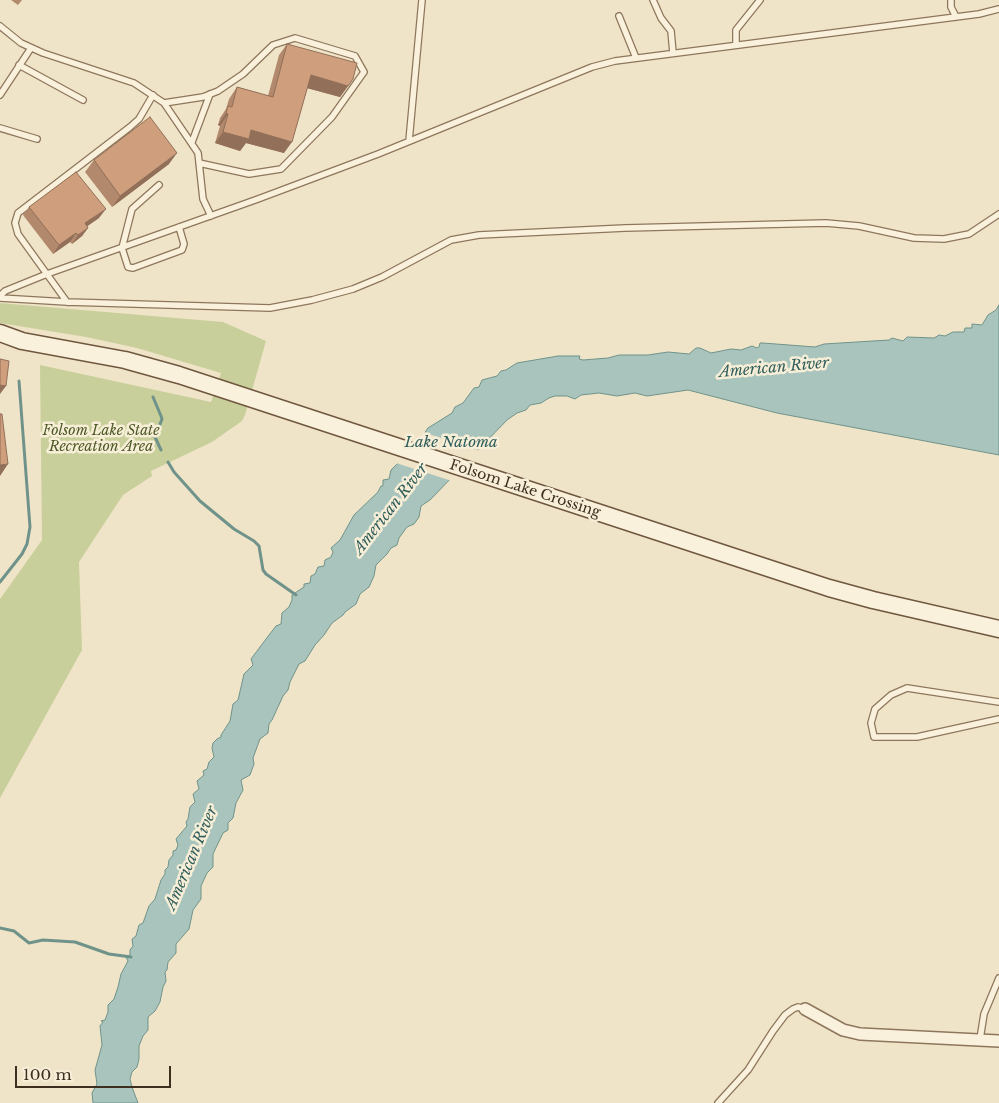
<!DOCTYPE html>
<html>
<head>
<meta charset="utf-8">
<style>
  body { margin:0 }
  #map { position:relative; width:999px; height:1103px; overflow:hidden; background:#f0e4c8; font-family:"Libre Baskerville",serif }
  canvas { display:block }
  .scale { position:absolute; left:15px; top:1066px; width:156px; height:22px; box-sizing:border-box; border:2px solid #3d2e20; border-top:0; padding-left:6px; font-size:15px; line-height:18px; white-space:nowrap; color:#3d2e20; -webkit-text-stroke:4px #f7eed8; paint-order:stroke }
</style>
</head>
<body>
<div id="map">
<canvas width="999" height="1103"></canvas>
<div class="scale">100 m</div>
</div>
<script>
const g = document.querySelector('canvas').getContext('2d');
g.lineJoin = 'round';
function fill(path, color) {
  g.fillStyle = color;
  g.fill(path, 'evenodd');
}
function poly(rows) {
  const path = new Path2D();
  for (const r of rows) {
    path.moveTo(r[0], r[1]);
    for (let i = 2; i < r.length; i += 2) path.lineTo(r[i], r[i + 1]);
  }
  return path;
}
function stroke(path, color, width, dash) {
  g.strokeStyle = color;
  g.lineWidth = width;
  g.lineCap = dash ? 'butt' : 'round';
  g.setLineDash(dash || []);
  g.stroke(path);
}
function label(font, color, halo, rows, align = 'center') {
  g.font = font + ' "Libre Baskerville",serif';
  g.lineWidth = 5;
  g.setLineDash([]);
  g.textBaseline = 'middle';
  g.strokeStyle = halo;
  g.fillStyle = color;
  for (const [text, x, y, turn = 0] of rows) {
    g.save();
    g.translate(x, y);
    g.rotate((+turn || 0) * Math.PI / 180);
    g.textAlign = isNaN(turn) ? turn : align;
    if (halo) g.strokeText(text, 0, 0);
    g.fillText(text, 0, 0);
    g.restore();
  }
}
const green = poly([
  [0,303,223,322,266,341,245,415,242,421,212,442,151,471,152,476,123,495,79,562,82,650,0,798,0,599,42,540,40,365,211,402,221,373,137,348,86,337,0,323]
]);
const water = poly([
  [999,305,999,455,777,413,688,390,647,396,635,393,617,396,599,393,581,395,575,399,567,396,555,396,549,398,541,403,530,405,526,410,517,413,507,420,430,500,421,506,419,517,414,524,407,527,399,538,397,545,391,548,387,554,376,565,374,576,369,587,360,594,356,604,345,612,343,615,332,623,324,635,315,645,305,661,299,664,290,682,288,690,283,696,272,720,269,724,268,733,260,739,253,758,254,764,250,775,241,780,243,790,236,803,233,818,228,823,228,830,223,833,213,854,213,867,207,873,201,886,201,899,193,910,189,929,176,944,176,953,168,962,167,970,165,972,166,981,163,987,160,1002,155,1011,148,1017,148,1030,143,1036,139,1046,139,1059,137,1067,132,1072,130,1079,132,1087,138,1103,93,1103,92,1093,97,1084,95,1070,102,1045,100,1026,103,1022,101,1021,105,1020,108,1012,108,1005,114,999,118,987,121,974,128,961,126,957,130,955,130,950,133,946,132,939,136,936,139,925,143,923,149,906,155,899,161,880,165,874,165,870,168,867,169,860,173,855,173,851,176,850,178,845,176,839,187,826,186,822,188,819,190,807,195,802,193,794,199,789,197,781,204,775,203,771,207,769,209,762,214,757,212,748,213,743,217,739,221,737,221,735,230,721,233,704,238,700,244,674,253,665,251,659,269,635,276,626,281,624,282,613,289,607,292,600,292,595,304,587,304,584,310,583,311,576,315,574,318,567,324,566,325,560,331,557,333,552,331,548,340,540,354,515,378,492,381,486,383,486,383,480,389,479,391,470,414,448,428,428,452,413,455,407,463,403,474,388,479,387,482,380,497,376,501,371,506,370,517,363,558,356,580,356,579,359,583,360,608,358,619,355,648,355,668,352,689,354,696,348,700,348,711,353,731,349,741,350,752,346,757,348,759,347,760,343,763,343,815,347,824,344,889,340,892,338,903,341,907,337,934,338,939,335,945,336,953,332,964,332,965,328,972,328,972,324,982,325,988,315,996,310,999,305]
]);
const pier = poly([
  [423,432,480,451,475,459,452,481,396,463,403,454,412,447]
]);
const stream = poly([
  [153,397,161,416,162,419,155,437,161,450],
  [168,462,174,472,200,501,234,529,254,541,259,546,263,570,266,574,296,595],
  [0,582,22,554,27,544,30,527,19,381],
  [0,928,14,931,29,943,43,940,75,942,109,954,131,957]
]);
const lane = poly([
  [653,0,661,18,671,31,673,53],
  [951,0,951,7,956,17],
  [619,16,636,58],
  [0,26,21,43,43,53,134,83,164,103,198,153,203,199,211,216],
  [736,44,736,30,760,0],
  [19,65,83,100],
  [0,95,31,48],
  [164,103,203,97,218,91,243,74,273,45,295,38,355,56,364,72,332,117,281,169,249,174,199,163],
  [0,128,37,139],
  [409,141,422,0],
  [192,142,210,94],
  [159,185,132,209,122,248,128,267,133,268,182,250,184,244,179,227],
  [0,296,5,291,47,274,258,199,378,154,592,67,615,61,979,14,999,9],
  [0,298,67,302,270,308,312,300,353,289,382,277,451,240,479,235,625,228,826,223,859,226,914,238,944,239,969,234,999,214],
  [67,302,18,234,15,223,18,213,130,127,139,119,153,95],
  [999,702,907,688,891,695,875,709,871,723,874,737,917,737,999,719],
  [980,1039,984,1014,999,978],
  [718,1103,748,1070,773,1031,785,1015,793,1009,798,1007,805,1009]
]);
const street = poly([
  [805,1009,843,1030,860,1034,999,1041]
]);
const secondary = poly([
  [0,333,22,341,125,360,179,375,829,588,873,600,999,629]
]);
const wall = poly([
  [11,0,22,0,18,5],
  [287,44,353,79,340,97,307,88,284,153,246,143,240,151,215,143,220,126,218,125,220,118,226,109,229,99,237,87,268,96,279,55],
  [94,160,169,164,112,207,85,172],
  [29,207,99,218,87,226,88,228,82,236,72,244,70,242,53,254,23,215]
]);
const shadedWall = poly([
  [311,75,348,86,340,97,303,87],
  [226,113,228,114,220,126,218,125],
  [251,130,292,142,284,153,246,143,240,151,215,143,223,132],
  [177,153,169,164,112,207,120,196],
  [106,209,99,218,79,232,85,223],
  [88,228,82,236,72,244,78,235],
  [76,233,70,242,53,254,59,245],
  [0,385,6,386,0,394],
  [8,464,0,476,0,465]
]);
const building = poly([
  [287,44,357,63,353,79,348,86,311,75,292,142,251,130,249,139,223,132,228,114,226,113,228,106,232,107,237,87,273,97,287,44],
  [150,117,177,153,120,196,94,160,150,117],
  [76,172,106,209,85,223,88,228,78,235,76,233,59,245,29,207,76,172],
  [0,359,9,361,6,386,0,385,0,359],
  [0,414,2,414,8,464,0,465,0,414]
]);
const parkNames = [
  ["Folsom Lake State",101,431],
  ["Recreation Area",101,447]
];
const streetNames = [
  ["Folsom Lake Crossing",525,489,18]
];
const waterNames = [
  ["American River",774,368,-5],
  ["Lake Natoma",451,443],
  ["American River",391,509,-52],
  ["American River",192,858,-67]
];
fill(green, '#c9cf9b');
fill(water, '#a9c4bc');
stroke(water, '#6f938a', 1);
fill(pier, '#f0e4c8');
stroke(stream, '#6f938a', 3);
stroke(lane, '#8d765c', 8);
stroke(street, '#8d765c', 14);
stroke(secondary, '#6f573f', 19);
stroke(lane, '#faf1dc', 5.5);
stroke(street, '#faf1dc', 11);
stroke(secondary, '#faf1dc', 16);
fill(wall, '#b2896c');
fill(shadedWall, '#916f58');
fill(building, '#cf9f7d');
stroke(building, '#916f58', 1);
label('italic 14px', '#4d5a26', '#f7eed8', parkNames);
label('14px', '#3d2e20', '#f7eed8', streetNames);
label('italic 15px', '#2f5d5a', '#f7eed8', waterNames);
</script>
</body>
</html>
